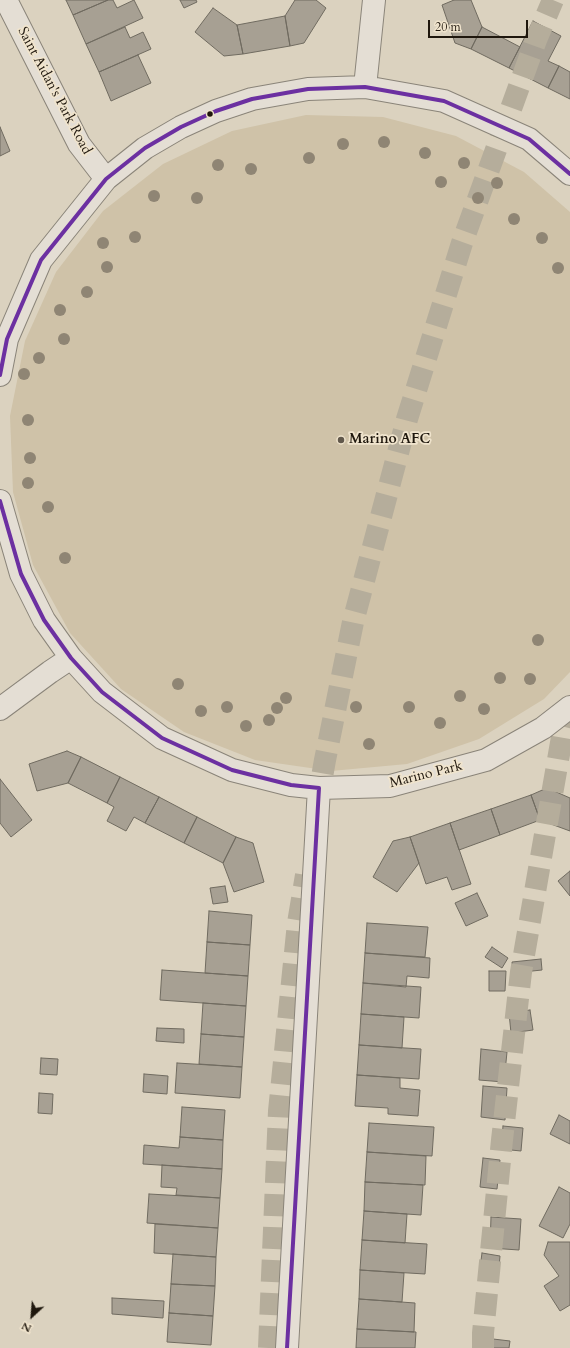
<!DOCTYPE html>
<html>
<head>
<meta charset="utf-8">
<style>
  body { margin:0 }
  #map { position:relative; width:570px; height:1348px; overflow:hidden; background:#dbd2bf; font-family:Cardo,serif }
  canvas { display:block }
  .north { position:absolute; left:12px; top:1296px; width:40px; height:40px; -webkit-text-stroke:3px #f0e4cd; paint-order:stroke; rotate:206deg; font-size:11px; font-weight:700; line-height:16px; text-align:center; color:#1f170d }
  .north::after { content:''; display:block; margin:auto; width:14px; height:18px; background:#1f170d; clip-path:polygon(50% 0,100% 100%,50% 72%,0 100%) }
  .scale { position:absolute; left:428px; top:20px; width:100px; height:18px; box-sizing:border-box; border:2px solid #1f170d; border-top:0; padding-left:5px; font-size:12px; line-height:14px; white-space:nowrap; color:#1f170d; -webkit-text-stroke:3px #f0e4cd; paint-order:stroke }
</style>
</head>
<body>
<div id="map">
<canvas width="570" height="1348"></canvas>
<div class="north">N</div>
<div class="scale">20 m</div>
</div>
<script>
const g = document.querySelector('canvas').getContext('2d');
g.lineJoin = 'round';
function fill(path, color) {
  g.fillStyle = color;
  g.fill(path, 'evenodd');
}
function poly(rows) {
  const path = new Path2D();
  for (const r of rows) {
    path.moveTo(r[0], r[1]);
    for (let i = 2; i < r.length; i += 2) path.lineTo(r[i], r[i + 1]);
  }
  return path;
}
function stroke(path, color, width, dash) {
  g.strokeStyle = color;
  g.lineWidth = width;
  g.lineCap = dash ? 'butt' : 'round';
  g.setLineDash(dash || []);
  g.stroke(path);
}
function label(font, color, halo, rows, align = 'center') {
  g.font = font + ' Cardo,serif';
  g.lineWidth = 3.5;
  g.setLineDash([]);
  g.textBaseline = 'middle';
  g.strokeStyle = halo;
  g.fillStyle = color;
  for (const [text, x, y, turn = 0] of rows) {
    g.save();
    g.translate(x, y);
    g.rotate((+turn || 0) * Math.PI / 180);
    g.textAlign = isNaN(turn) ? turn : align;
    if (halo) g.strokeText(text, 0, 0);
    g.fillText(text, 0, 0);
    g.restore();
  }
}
const green = poly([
  [306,115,383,117,456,136,524,172,570,212,570,672,544,699,479,739,407,764,331,771,255,760,184,732,121,689,70,633,33,565,13,492,10,416,25,341,56,272,103,211,163,164,232,131]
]);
const building = poly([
  [66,0,108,0,73,15,66,0],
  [108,0,113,0,117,8,134,0,143,18,86,44,73,15,108,0],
  [180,0,196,0,197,2,184,8,180,0],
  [295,0,316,0,326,8,304,43,290,46,285,16,295,0],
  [454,0,471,0,482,27,471,49,455,43,442,5,454,0],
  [213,8,237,25,243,54,224,56,195,32,213,8],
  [285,16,290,46,243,54,237,25,285,16],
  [533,21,561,36,548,61,559,66,548,88,509,68,533,21],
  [125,27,130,38,143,32,151,49,99,72,86,44,125,27],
  [482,27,520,47,509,68,471,49,482,27],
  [138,55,151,83,111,101,99,72,138,55],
  [559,66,570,72,570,99,548,88,559,66],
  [0,127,10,151,0,156,0,127],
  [67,751,81,757,68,783,37,791,29,764,67,751],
  [81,757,120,777,107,803,68,783,81,757],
  [120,777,159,797,145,823,134,817,126,831,107,821,114,807,107,803,120,777],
  [0,779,32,820,11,837,0,823,0,779],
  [547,788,570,798,570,831,540,820,531,795,547,788],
  [531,795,540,820,500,835,491,809,531,795],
  [159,797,197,817,184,843,145,823,159,797],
  [491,809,500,835,459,850,450,823,491,809],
  [197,817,236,837,223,863,184,843,197,817],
  [450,823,471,884,452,890,447,877,426,884,410,837,450,823],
  [236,837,253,843,264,882,234,892,223,863,236,837],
  [410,837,419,863,397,892,373,877,393,841,410,837],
  [570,871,570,896,558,881,570,871],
  [225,886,228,902,213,904,210,888,225,886],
  [477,893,488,916,466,926,455,903,477,893],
  [209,911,252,915,250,945,207,942,209,911],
  [367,923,428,927,425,957,365,953,367,923],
  [207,942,250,945,248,976,205,973,207,942],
  [492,947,508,958,502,968,485,957,492,947],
  [365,953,430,958,429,978,407,976,406,987,363,983,365,953],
  [541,959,542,970,513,973,512,962,541,959],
  [162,970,248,976,246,1006,160,1000,162,970],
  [489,971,506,971,505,991,489,991,489,971],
  [363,983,421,987,419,1018,361,1014,363,983],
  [203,1003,246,1006,244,1037,201,1034,203,1003],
  [530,1010,533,1030,511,1033,509,1013,530,1010],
  [361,1014,404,1017,402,1048,359,1045,361,1014],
  [157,1028,184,1029,184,1043,156,1041,157,1028],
  [201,1034,244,1037,242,1067,199,1064,201,1034],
  [359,1045,421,1049,419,1079,357,1075,359,1045],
  [481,1049,507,1052,504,1082,479,1080,481,1049],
  [41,1058,58,1059,57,1075,40,1074,41,1058],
  [177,1063,242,1067,240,1098,175,1093,177,1063],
  [144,1074,168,1076,167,1094,143,1092,144,1074],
  [357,1075,400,1078,400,1088,420,1090,418,1116,388,1114,388,1108,355,1106,357,1075],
  [483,1086,507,1088,505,1120,481,1117,483,1086],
  [39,1093,53,1094,52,1114,38,1113,39,1093],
  [182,1107,225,1110,223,1140,180,1137,182,1107],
  [559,1115,570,1121,570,1144,550,1134,559,1115],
  [369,1123,434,1127,432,1156,367,1152,369,1123],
  [503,1126,523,1128,521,1151,501,1149,503,1126],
  [180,1137,223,1140,222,1169,143,1164,144,1145,179,1148,180,1137],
  [367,1152,426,1156,425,1185,365,1182,367,1152],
  [483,1158,500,1160,497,1189,480,1187,483,1158],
  [162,1165,222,1169,220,1198,176,1195,177,1188,161,1187,162,1165],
  [365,1182,423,1185,421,1215,364,1211,365,1182],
  [559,1187,570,1193,570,1224,563,1238,539,1226,559,1187],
  [149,1194,220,1198,218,1228,147,1223,149,1194],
  [364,1211,407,1214,405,1243,362,1240,364,1211],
  [491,1217,521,1219,519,1250,490,1248,491,1217],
  [155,1224,218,1228,216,1257,154,1253,155,1224],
  [362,1240,427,1244,425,1274,360,1270,362,1240],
  [548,1242,570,1242,570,1305,560,1311,544,1286,559,1276,544,1255,548,1242],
  [482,1253,500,1256,498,1278,479,1276,482,1253],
  [173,1254,216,1257,215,1286,171,1284,173,1254],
  [360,1270,404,1273,402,1302,359,1299,360,1270],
  [171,1284,215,1286,213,1316,169,1313,171,1284],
  [112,1298,164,1301,163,1318,112,1314,112,1298],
  [359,1299,415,1303,414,1332,357,1329,359,1299],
  [169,1313,213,1316,211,1345,167,1342,169,1313],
  [357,1329,416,1332,415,1348,356,1348,357,1329],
  [476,1337,510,1341,509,1348,474,1348,476,1337]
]);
const motorwayTunnel = poly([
  [317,806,325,760,353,622,407,419,462,243,536,40,553,0],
  [269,1348,279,1111,298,923,306,875],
  [483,1348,483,1333,502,1140,521,972,562,737,570,703]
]);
const minor = poly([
  [6,0,79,144,106,179],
  [365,87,374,0],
  [0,375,7,339,41,260,106,179,145,148,181,127,216,111,252,99,308,89,365,87,444,101,529,139,570,174],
  [0,501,21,574,44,620,71,658,102,692,162,738,232,770,291,785,319,788,390,786,486,760,543,728,570,707],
  [0,709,50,672,71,658],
  [287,1348,319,788]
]);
const bus1 = poly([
  [0,375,7,339,41,260,106,179,145,148,181,127,216,111,252,99,308,89,365,87,444,101,529,139,570,174],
  [0,501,21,574,44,620,71,658,102,692,162,738,232,770,291,785,319,788,287,1348]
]);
const trees = [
  [384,142],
  [343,144],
  [425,153],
  [309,158],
  [464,163],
  [218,165],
  [251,169],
  [441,182],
  [497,183],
  [154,196],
  [197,198],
  [478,198],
  [514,219],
  [135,237],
  [542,238],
  [103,243],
  [107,267],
  [558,268],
  [87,292],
  [60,310],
  [64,339],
  [39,358],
  [24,374],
  [28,420],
  [30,458],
  [28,483],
  [48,507],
  [65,558],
  [538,640],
  [500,678],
  [530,679],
  [178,684],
  [460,696],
  [286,698],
  [227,707],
  [356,707],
  [409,707],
  [277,708],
  [484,709],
  [201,711],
  [269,720],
  [440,723],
  [246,726],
  [369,744]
];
const markers = [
  [210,114,3.5,"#1f170d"],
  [341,440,4,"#61584b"]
];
const streetNames = [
  ["Saint Aidan's Park Road",54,91,62],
  ["Marino Park",426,775,-14]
];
const poiNames = [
  ["Marino AFC",349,440]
];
fill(green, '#cfc2a8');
fill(building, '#a7a093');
stroke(building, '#706b60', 1);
stroke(motorwayTunnel, '#b5ad9b', 22, [22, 11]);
stroke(minor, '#8a8479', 24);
stroke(minor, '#e4ded4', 22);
stroke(bus1, '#6c30a1', 4);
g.fillStyle = '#8f8574';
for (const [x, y] of trees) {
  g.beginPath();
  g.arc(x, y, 6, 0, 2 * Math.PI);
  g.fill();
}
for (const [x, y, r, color] of markers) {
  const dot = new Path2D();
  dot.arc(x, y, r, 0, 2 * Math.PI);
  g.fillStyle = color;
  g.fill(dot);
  stroke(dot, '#f0e4cd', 1.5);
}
label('14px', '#1f170d', '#f0e4cd', streetNames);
label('bold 14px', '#1f170d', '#f0e4cd', poiNames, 'left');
</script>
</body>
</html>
